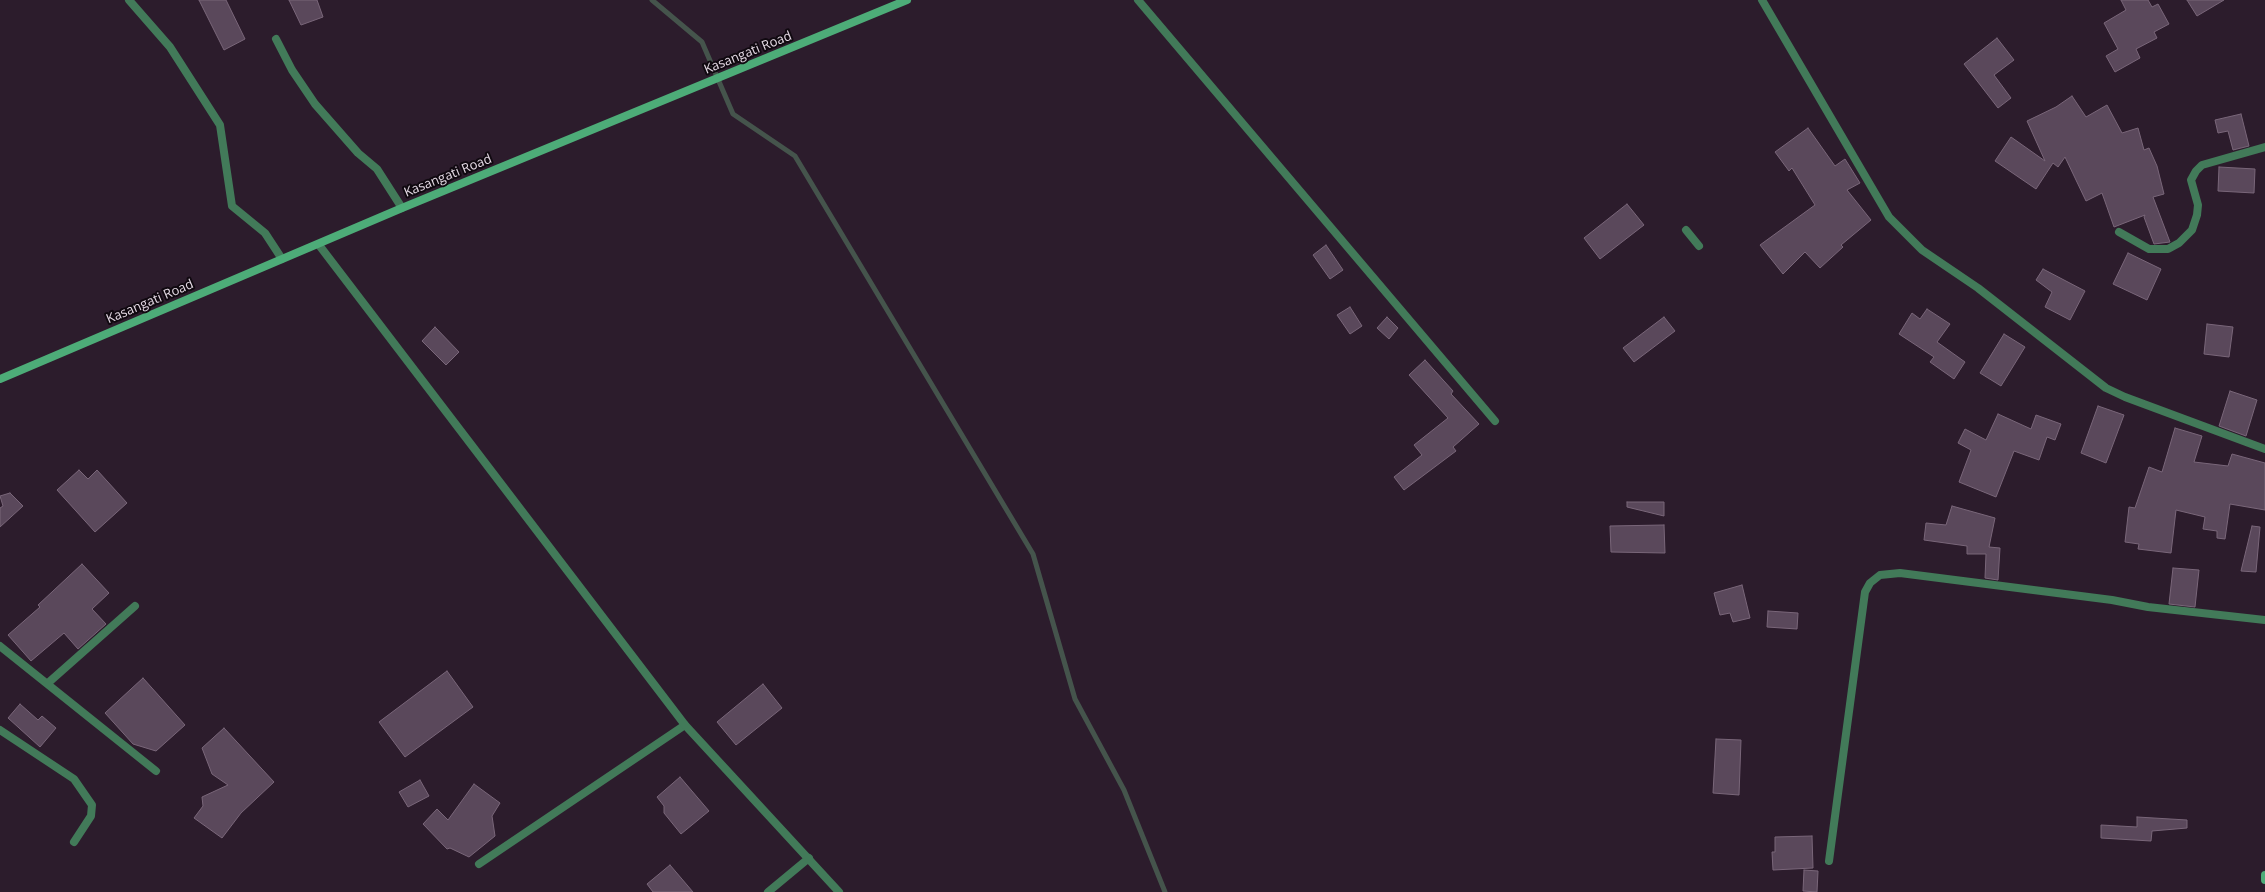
<!DOCTYPE html>
<html>
<head>
<meta charset="utf-8">
<style>
  body { margin:0 }
  canvas { display:block; background:#2c1c2c }
</style>
</head>
<body>
<canvas width="2265" height="892"></canvas>
<script>
const g = document.querySelector('canvas').getContext('2d');
g.lineJoin = 'round';
function poly(rows) {
  const path = new Path2D();
  for (const r of rows) {
    path.moveTo(r[0], r[1]);
    for (let i = 2; i < r.length; i += 2) path.lineTo(r[i], r[i + 1]);
  }
  return path;
}
function stroke(path, color, width, dash) {
  g.strokeStyle = color;
  g.lineWidth = width;
  g.lineCap = dash ? 'butt' : 'round';
  g.setLineDash(dash || []);
  g.stroke(path);
}
function fill(path, color) {
  g.fillStyle = color;
  g.fill(path, 'evenodd');
}
function label(font, color, halo, rows, align = 'center') {
  g.font = font + ' "Open Sans",sans-serif';
  g.lineWidth = 4;
  g.setLineDash([]);
  g.textBaseline = 'middle';
  g.strokeStyle = halo;
  g.fillStyle = color;
  for (const [text, x, y, turn = 0] of rows) {
    g.save();
    g.translate(x, y);
    g.rotate((+turn || 0) * Math.PI / 180);
    g.textAlign = isNaN(turn) ? turn : align;
    if (halo) g.strokeText(text, 0, 0);
    g.fillText(text, 0, 0);
    g.restore();
  }
}
const stream = poly([
  [652,0,702,42,733,114,795,156,1033,554,1075,699,1124,790,1165,892]
]);
const building = poly([
  [199,0,226,0,245,39,224,50,199,0],
  [289,0,317,0,323,17,301,25,289,0],
  [2121,0,2148,0,2152,7,2158,4,2169,24,2154,32,2157,38,2136,49,2140,58,2115,72,2106,56,2118,49,2104,23,2126,10,2121,0],
  [2187,0,2224,0,2197,16,2187,0],
  [1997,38,2014,60,1994,75,2011,98,1998,108,1964,64,1997,38],
  [2072,96,2086,117,2107,105,2122,133,2138,128,2144,150,2149,148,2157,166,2164,194,2153,197,2170,242,2154,244,2144,217,2145,215,2114,227,2102,193,2086,201,2065,157,2058,167,2053,163,2036,189,1995,161,2011,137,2045,161,2027,121,2056,107,2072,96],
  [2241,114,2249,146,2233,150,2228,131,2218,133,2215,120,2241,114],
  [1808,128,1835,166,1845,159,1860,183,1847,190,1871,220,1841,245,1843,247,1820,268,1805,252,1783,274,1760,245,1815,205,1792,168,1789,171,1775,152,1808,128],
  [2219,167,2255,169,2254,193,2218,191,2219,167],
  [1627,204,1644,225,1600,259,1584,238,1627,204],
  [1326,245,1343,270,1330,279,1313,255,1326,245],
  [2128,253,2161,269,2147,300,2113,284,2128,253],
  [2043,269,2085,291,2070,320,2045,307,2052,292,2036,280,2043,269],
  [1350,307,1362,326,1350,334,1337,315,1350,307],
  [1927,309,1950,324,1937,342,1965,362,1954,379,1930,362,1934,357,1899,334,1912,313,1920,319,1927,309],
  [1387,317,1398,328,1389,339,1377,328,1387,317],
  [1664,317,1675,331,1634,362,1623,348,1664,317],
  [2207,324,2233,327,2229,357,2204,354,2207,324],
  [435,327,459,352,446,365,422,341,435,327],
  [2004,334,2025,347,2001,386,1980,373,2004,334],
  [1425,360,1453,391,1451,394,1479,424,1453,447,1456,451,1404,490,1394,477,1422,455,1414,445,1448,418,1409,375,1425,360],
  [2230,391,2257,400,2246,436,2219,426,2230,391],
  [2098,406,2124,415,2106,463,2081,453,2098,406],
  [1998,414,2031,429,2036,415,2061,424,2055,440,2047,437,2039,460,2014,451,1996,497,1959,482,1971,450,1958,443,1965,429,1986,440,1998,414],
  [2175,428,2202,436,2194,462,2228,466,2232,454,2265,463,2265,510,2230,504,2225,539,2217,538,2217,531,2203,529,2205,517,2176,510,2171,553,2138,549,2139,544,2125,542,2129,507,2135,508,2149,467,2162,472,2175,428],
  [79,470,88,479,97,470,127,503,95,532,57,490,79,470],
  [10,493,23,506,0,527,0,508,3,506,0,496,10,493],
  [1627,502,1664,502,1664,516,1627,507,1627,502],
  [1952,506,1995,518,1989,547,2000,548,1998,580,1985,578,1986,554,1967,554,1967,546,1924,540,1926,523,1946,525,1952,506],
  [1664,525,1665,553,1611,552,1610,526,1664,525],
  [2252,526,2260,527,2256,572,2241,571,2252,526],
  [82,564,109,593,92,609,106,624,78,649,64,633,31,661,8,635,40,607,38,605,82,564],
  [2173,568,2199,570,2195,607,2169,604,2173,568],
  [1742,585,1750,618,1733,622,1730,613,1720,615,1714,593,1742,585],
  [1768,611,1798,613,1797,629,1767,627,1768,611],
  [447,671,473,707,405,757,379,722,447,671],
  [143,678,185,725,156,751,133,744,105,713,143,678],
  [763,684,782,708,736,745,717,722,763,684],
  [20,704,38,720,42,716,56,728,40,747,8,718,20,704],
  [224,728,274,782,241,813,222,838,194,818,203,806,202,797,228,785,212,774,202,748,224,728],
  [1716,739,1741,740,1739,795,1713,793,1716,739],
  [680,777,709,811,681,834,664,813,664,806,657,797,680,777],
  [420,780,429,796,408,807,399,792,420,780],
  [474,784,500,803,492,816,495,836,469,857,450,848,447,849,423,824,437,809,448,820,474,784],
  [2137,817,2187,820,2187,828,2152,831,2151,841,2101,838,2101,825,2137,827,2137,817],
  [1812,836,1813,868,1773,870,1772,852,1775,852,1775,837,1812,836],
  [670,865,693,892,653,892,647,884,670,865],
  [1804,870,1818,871,1817,892,1803,891,1804,870]
]);
const lane = poly([
  [129,0,170,47,220,125,232,206,265,233,282,259],
  [276,39,292,70,315,104,358,153,377,169,402,208],
  [479,864,685,725],
  [768,892,809,858]
]);
const street = poly([
  [1138,0,1495,421],
  [1762,0,1889,217,1922,250,1978,288,2106,388,2125,397,2265,449],
  [1686,230,1699,246],
  [2119,232,2149,249,2168,249,2179,243,2192,230,2197,215,2198,205,2191,180,2196,171,2202,165,2265,147],
  [319,245,685,725,839,892],
  [0,646,156,771],
  [48,683,135,606],
  [0,730,74,779,92,805,91,816,74,842],
  [1829,861,1865,592,1870,583,1880,575,1900,573,2112,600,2148,607,2265,620]
]);
const secondary = poly([
  [0,379,402,208,907,0],
  [2265,875,2265,880]
]);
const streetNames = [
  ["Kasangati Road",748,53,-22],
  ["Kasangati Road",448,176,-22],
  ["Kasangati Road",150,302,-23]
];
stroke(stream, '#45544c', 5);
fill(building, '#5a485b');
stroke(building, '#796679', 1);
stroke(lane, '#427a59', 8);
stroke(street, '#427a59', 8);
stroke(secondary, '#4dac78', 8);
label('13px', '#e5dae5', '#100910', streetNames);
</script>
</body>
</html>
